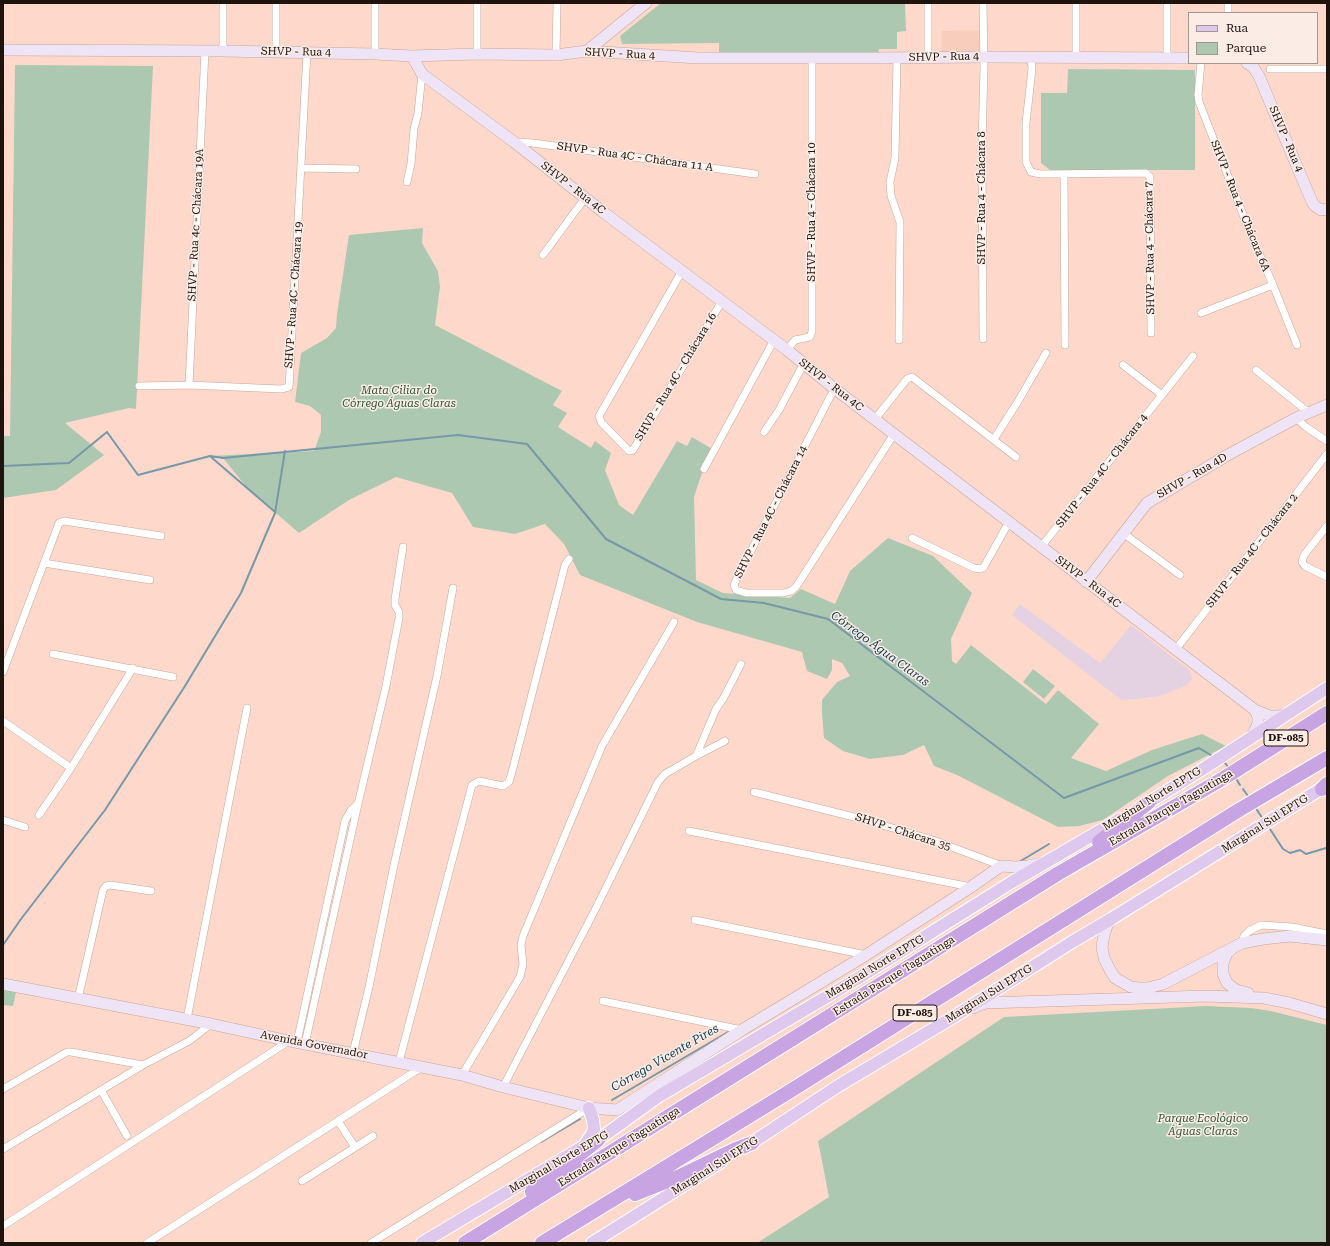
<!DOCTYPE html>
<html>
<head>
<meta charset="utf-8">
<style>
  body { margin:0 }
  #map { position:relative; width:1330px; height:1246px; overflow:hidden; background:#fed9cb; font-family:"Roboto Serif",serif }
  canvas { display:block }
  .frame { position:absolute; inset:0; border:4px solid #1f130e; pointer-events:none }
  .legend { position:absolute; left:1188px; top:12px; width:130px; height:52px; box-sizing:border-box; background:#fbece6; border:1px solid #a39590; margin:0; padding:5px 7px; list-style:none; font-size:12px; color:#1f130e }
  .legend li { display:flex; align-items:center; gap:8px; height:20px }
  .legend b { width:20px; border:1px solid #a39590 }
</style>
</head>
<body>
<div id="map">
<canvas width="1330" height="1246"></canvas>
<div class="frame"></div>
<ul class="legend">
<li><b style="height:5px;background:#dfc8ee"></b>Rua</li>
<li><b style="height:11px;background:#adc8b1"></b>Parque</li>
</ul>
</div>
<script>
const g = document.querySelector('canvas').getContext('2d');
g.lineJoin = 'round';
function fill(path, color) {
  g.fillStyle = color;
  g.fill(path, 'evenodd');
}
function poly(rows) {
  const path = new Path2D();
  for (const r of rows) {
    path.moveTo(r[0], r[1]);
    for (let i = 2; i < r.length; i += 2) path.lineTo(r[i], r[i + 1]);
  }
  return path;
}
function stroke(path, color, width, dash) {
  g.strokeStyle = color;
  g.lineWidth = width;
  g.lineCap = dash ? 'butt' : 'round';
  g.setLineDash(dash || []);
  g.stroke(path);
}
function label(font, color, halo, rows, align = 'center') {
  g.font = font + ' "Roboto Serif",serif';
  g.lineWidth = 3;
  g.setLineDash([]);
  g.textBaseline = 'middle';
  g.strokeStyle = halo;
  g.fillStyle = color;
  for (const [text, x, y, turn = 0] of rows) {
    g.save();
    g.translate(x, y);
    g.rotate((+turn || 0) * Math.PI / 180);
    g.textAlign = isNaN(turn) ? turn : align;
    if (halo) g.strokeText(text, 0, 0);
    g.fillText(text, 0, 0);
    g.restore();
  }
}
const built = poly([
  [983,30,984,57,942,57,942,31]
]);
const education = poly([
  [1020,604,1100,663,1131,625,1190,671,1192,679,1187,685,1160,696,1136,699,1123,700,1120,699,1012,615]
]);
const green = poly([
  [661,3,905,3,906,31,897,32,897,49,879,49,878,54,719,53,719,43,622,44,620,36],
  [15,65,153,66,136,409,129,408,65,423,104,455,56,490,3,498,3,436,10,436],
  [1068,69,1195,70,1195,170,1050,170,1041,163,1041,93,1067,93],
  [423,228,422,243,438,271,440,287,435,325,562,391,553,405,567,413,558,427,591,448,595,441,611,453,605,470,619,505,633,515,677,441,687,446,692,437,714,450,704,467,694,497,696,580,723,593,790,598,801,589,835,604,850,571,888,538,933,556,972,593,951,639,952,661,956,664,971,645,1046,704,1058,690,1099,724,1071,758,1106,771,1152,750,1202,734,1226,746,1168,776,1103,820,1079,826,1058,827,957,775,934,766,924,745,903,755,870,759,843,751,824,738,822,713,822,700,837,682,850,676,842,663,832,659,832,670,827,679,807,671,802,652,697,622,580,575,564,544,545,524,515,534,473,527,452,493,396,477,349,500,299,533,248,489,223,458,210,456,314,451,321,432,321,415,310,406,295,402,301,353,327,338,336,328,337,314,349,235],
  [1033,669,1055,686,1044,699,1023,682],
  [3,990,16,992,13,1006,3,1005],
  [1206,1006,1251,1008,1271,1011,1327,1025,1327,1243,757,1243,829,1197,818,1141,1004,1017]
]);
const stream = poly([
  [211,457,275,512],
  [3,466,69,463,107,432,138,475,210,456,223,458,458,435,527,444,606,539,721,599,764,603,828,619,1064,798,1199,748,1214,757],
  [1223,762,1226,764,1229,769],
  [1235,777,1240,785],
  [1243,789,1250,799],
  [1255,807,1263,819],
  [1268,826,1283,849,1290,853,1300,850,1306,854,1326,848,1327,849],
  [1327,856,1327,859],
  [1019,862,1049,844],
  [3,945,21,919,105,810,185,686,241,593,275,513,285,451],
  [612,1100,728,1032],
  [541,1142,580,1119]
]);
const street = poly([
  [223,3,223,51],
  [928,3,928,58],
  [1076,3,1076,57],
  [1167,3,1167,58],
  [1228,13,1228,3],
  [276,52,276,3],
  [375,54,375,3],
  [477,54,477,3],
  [556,55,557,3],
  [1031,57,1032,69,1026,123,1026,162,1031,172,1040,174,1146,173,1150,177,1151,333],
  [897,58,895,158,890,182,891,196,900,222,899,340],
  [1201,63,1198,95,1199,102,1251,235,1273,285,1297,345],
  [1270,69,1327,69],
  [515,142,533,143,755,174],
  [301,168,356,169],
  [1064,174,1065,345],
  [407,182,411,164,414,129,418,113,422,74],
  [543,255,585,198],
  [682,271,599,416,601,422,629,451,633,450,722,301],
  [1201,313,1273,285],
  [983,339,982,144,984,68,983,3],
  [787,350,795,340,810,337,812,332,812,58],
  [1123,365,1162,395],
  [1256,370,1308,412],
  [189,385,205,51],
  [139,386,189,385,281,389,289,387,307,53],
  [835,389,830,397,736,580,734,585,736,590,746,593,784,593,791,591,796,587,894,434],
  [1296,418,1306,427,1327,441],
  [875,419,907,379,912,377,1016,457],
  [764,432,779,410,804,363],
  [994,439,1017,403,1046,353],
  [704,469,774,340],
  [1327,526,1304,555,1302,562,1305,566,1327,577],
  [1123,533,1180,575],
  [912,538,974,568,980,569,984,567,986,563,1009,522],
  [1041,547,1193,356],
  [44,563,150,580],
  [1176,649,1327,454],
  [53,654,173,677],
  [3,672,59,523,64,521,161,536],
  [3,721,71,768],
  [696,756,725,741],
  [754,792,862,819,933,840,1002,866],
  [39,815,71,768,133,668],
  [3,820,25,827],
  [689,831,971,887],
  [695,920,866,955],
  [1242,943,1244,936,1249,931,1261,925,1292,927,1327,934],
  [78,999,103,890,106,886,110,885,151,891],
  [603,1001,742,1030],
  [187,1019,247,708],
  [297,1042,345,821,351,810,358,804],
  [305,1044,358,804,386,686,399,618,399,612,395,605,395,599,403,547],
  [353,1053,369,987,394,865,437,676,453,588],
  [399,1062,472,785,479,781,503,786,509,782,512,772,565,565,569,559],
  [462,1075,520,977,523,964,521,945,523,936,602,746,674,622],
  [503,1087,597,906,658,782,665,774,696,756,716,709,723,699,741,664],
  [3,1089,67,1052,71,1052,143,1065],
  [101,1090,127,1136],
  [338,1121,355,1147],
  [3,1149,143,1065,189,1041,211,1024],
  [302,1181,373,1136],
  [3,1226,289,1041],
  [147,1243,422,1067],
  [371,1243,589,1108]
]);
const secondary = poly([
  [3,50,223,51,375,54,412,56,477,54,556,55,587,51,698,58,879,58,984,57,1189,58],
  [587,51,646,3],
  [412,56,422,74,514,142,603,212,787,350,835,389,1255,710,1270,716,1279,716,1286,714],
  [1247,63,1253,67,1259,76,1312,202,1315,206,1321,210,1327,209],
  [1086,582,1147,503,1226,456,1296,418,1327,405],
  [1251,738,1258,724,1258,716,1255,710],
  [1111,919,1107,926,1104,935,1102,947,1104,958,1110,970,1115,978,1131,987,1139,988,1148,988,1163,984,1242,943,1263,939,1290,936,1327,940],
  [1231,950,1227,953,1223,963,1223,974,1227,983,1236,990,1248,993],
  [3,984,211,1024,289,1041,462,1075,503,1087,589,1108,617,1110,742,1030,866,955,971,887,998,868,1002,866,1015,867,1028,866,1042,863],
  [973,1008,985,1003,1206,996,1264,998,1289,1003,1327,1014]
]);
const primary = poly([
  [1141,807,1206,767,1327,688],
  [584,1146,592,1134,594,1129,593,1120,589,1108],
  [744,1148,838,1086,955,1016,1072,942,1111,919,1327,785],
  [422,1243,584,1146,598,1140,659,1096,865,974,1012,882,1120,819],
  [592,1243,721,1162]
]);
const highway = poly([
  [1322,789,1327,784],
  [1099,842,1149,802],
  [532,1192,598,1140],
  [635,1194,680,1176,736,1149,752,1143],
  [465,1243,1059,873,1224,778,1327,713],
  [542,1243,787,1093,1239,810,1327,758]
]);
const shields = [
  [1286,738,44],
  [915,1013,44]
];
const shieldNames = [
  ["DF-085",1286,738],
  ["DF-085",915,1013]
];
const streetNames = [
  ["SHVP - Rua 4",296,52,1],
  ["SHVP - Rua 4",620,54,3],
  ["SHVP - Rua 4",944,57,-1],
  ["SHVP - Rua 4",1286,139,67],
  ["SHVP - Rua 4C - Chácara 11 A",635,157,8],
  ["SHVP - Rua 4C",573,188,38],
  ["SHVP - Rua 4 - Chácara 8",982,198,-90],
  ["SHVP - Rua 4 - Chácara 6A",1240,206,68],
  ["SHVP - Rua 4 - Chácara 10",812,212,-90],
  ["SHVP - Rua 4c - Chácara 19A",196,225,-87],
  ["SHVP - Rua 4 - Chácara 7",1150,248,-91],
  ["SHVP - Rua 4C - Chácara 19",294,295,-86],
  ["SHVP - Rua 4C - Chácara 16",676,377,-59],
  ["SHVP - Rua 4C",831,385,38],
  ["SHVP - Rua 4C - Chácara 4",1102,471,-52],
  ["SHVP - Rua 4D",1192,476,-30],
  ["SHVP - Rua 4C - Chácara 14",771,512,-63],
  ["SHVP - Rua 4C - Chácara 2",1252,551,-52],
  ["SHVP - Rua 4C",1088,582,37],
  ["Marginal Norte EPTG",1152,799,-31],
  ["Estrada Parque Taguatinga",1171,808,-30],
  ["Marginal Sul EPTG",1265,824,-32],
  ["SHVP - Chácara 35",903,832,18],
  ["Marginal Norte EPTG",875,967,-31],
  ["Estrada Parque Taguatinga",894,976,-32],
  ["Marginal Sul EPTG",989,994,-32],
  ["Avenida Governador",314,1045,11],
  ["Estrada Parque Taguatinga",619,1147,-32],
  ["Marginal Norte EPTG",559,1162,-30],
  ["Marginal Sul EPTG",715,1166,-32]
];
const parkNames = [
  ["Mata Ciliar do",399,391],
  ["Córrego Águas Claras",399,404],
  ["Parque Ecológico",1203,1119],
  ["Águas Claras",1203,1132]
];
const waterNames = [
  ["Córrego Água Claras",880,649,36],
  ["Córrego Vicente Pires",665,1058,-30]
];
fill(built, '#f9cdbb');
fill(education, '#e4d2e2');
fill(green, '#adc8b1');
stroke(stream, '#7698a8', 2);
stroke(street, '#c7a597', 8);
stroke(secondary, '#c7a597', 12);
stroke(primary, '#fff', 14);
stroke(highway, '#fff', 16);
stroke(street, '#fff', 7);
stroke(secondary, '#efe4f6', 11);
stroke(primary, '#dfc8ee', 12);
stroke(highway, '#c9a4e2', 14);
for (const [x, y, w] of shields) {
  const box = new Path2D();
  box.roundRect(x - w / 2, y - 8, w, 16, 3);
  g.fillStyle = '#fbece6';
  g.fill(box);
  stroke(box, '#1f130e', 1);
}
label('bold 10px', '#1f130e', null, shieldNames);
label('11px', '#1f130e', '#fbece6', streetNames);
label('italic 11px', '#295532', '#fbece6', parkNames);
label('italic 12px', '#114054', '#fbece6', waterNames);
</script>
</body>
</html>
